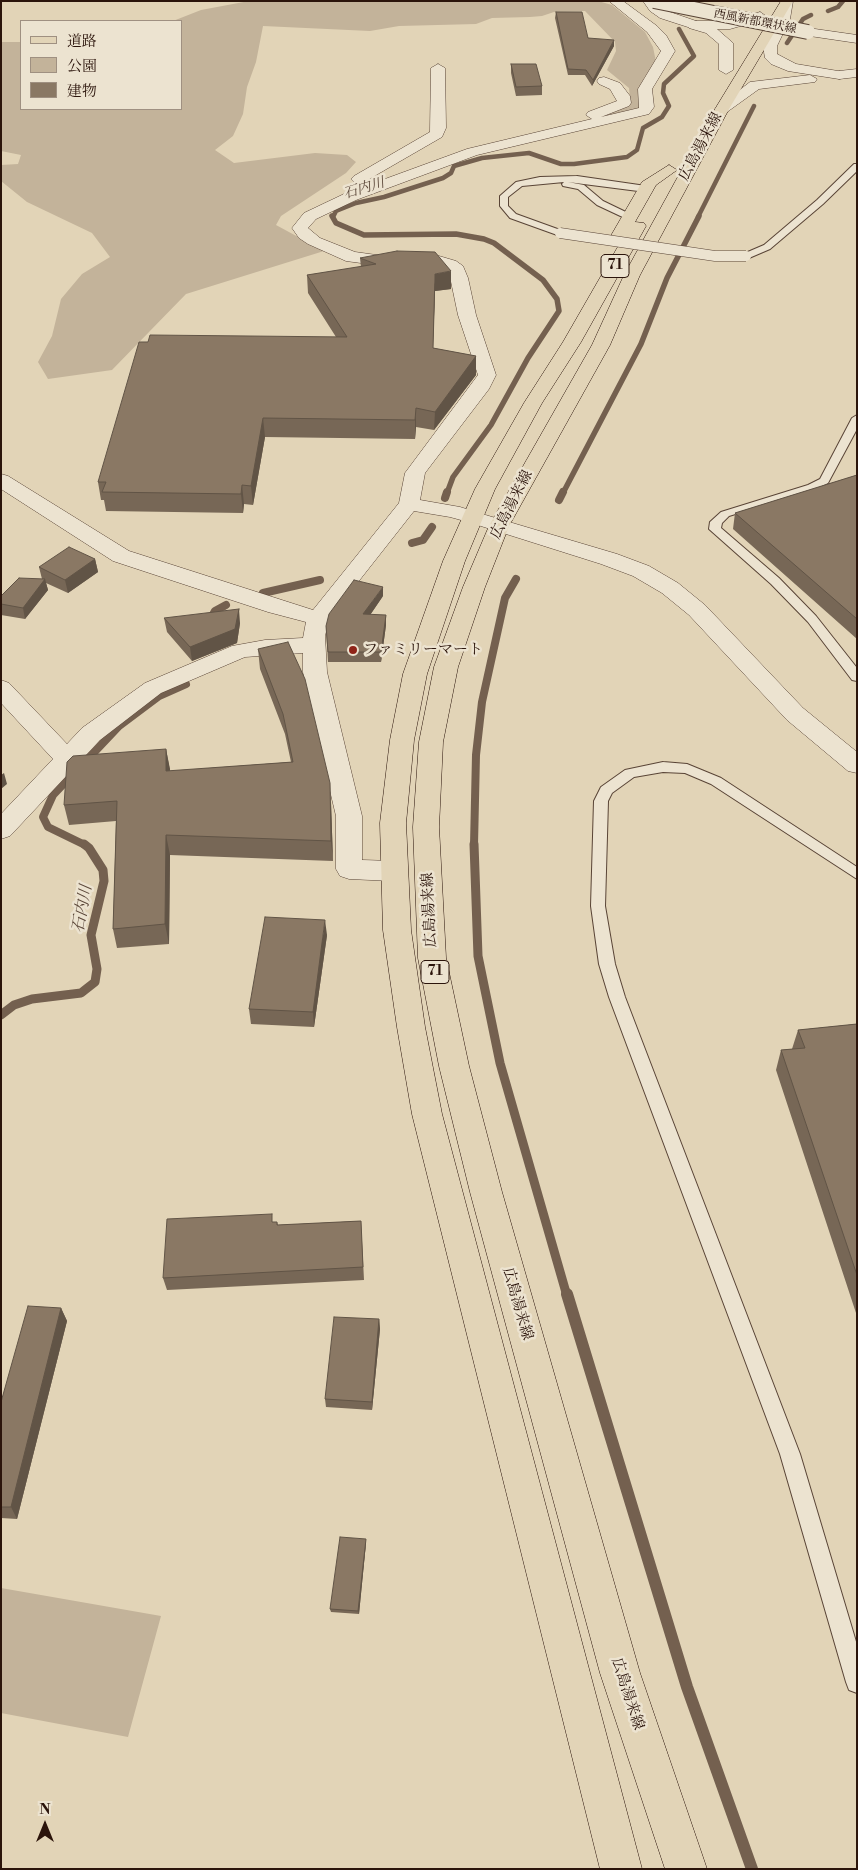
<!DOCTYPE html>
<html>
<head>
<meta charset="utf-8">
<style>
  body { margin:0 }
  #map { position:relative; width:858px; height:1870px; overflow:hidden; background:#e2d4b7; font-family:"Libre Bodoni","Noto Serif JP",serif }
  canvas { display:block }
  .frame { position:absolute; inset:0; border:2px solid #2b140b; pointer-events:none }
  .legend { position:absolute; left:20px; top:20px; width:162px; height:90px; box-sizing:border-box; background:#ece3d0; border:1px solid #9f9081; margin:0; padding:6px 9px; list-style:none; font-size:15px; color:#2b140b }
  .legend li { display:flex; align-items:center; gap:10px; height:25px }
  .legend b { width:25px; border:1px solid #9f9081 }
  .north { position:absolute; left:20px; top:1800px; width:50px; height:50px; -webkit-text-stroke:4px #ece3d0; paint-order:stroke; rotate:0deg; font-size:14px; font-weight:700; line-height:20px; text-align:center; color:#2b140b }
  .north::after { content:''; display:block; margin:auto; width:18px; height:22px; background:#2b140b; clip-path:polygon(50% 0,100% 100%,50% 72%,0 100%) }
</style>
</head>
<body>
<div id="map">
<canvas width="858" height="1870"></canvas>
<div class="frame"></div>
<ul class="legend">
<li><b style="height:6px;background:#e2d4b7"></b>道路</li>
<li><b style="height:14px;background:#c3b39a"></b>公園</li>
<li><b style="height:14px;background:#8a7864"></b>建物</li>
</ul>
<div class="north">N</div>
</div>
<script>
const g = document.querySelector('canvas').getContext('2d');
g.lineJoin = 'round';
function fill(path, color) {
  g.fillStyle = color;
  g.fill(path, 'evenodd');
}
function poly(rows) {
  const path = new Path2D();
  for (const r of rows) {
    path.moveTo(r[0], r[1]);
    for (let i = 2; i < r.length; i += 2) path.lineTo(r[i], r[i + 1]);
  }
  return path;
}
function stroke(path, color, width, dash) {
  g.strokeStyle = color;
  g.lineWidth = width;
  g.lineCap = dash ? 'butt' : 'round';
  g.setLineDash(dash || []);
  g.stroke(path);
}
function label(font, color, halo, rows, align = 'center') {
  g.font = font + ' "Libre Bodoni","Noto Serif JP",serif';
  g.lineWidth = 5;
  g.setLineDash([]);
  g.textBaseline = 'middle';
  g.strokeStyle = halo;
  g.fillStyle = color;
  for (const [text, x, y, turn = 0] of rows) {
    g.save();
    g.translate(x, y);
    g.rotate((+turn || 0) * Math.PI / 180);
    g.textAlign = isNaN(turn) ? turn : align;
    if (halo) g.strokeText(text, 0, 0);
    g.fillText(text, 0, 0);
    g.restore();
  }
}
const green = poly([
  [249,1,598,1,612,5,645,32,653,47,656,62,644,78,639,108,610,116,599,117,630,100,629,88,607,70,616,51,615,42,585,11,554,12,542,16,530,17,492,18,476,24,399,26,370,31,263,26,256,62,247,87,243,114,233,136,215,150,234,163,315,153,347,155,356,162,346,173,281,216,276,225,324,251,186,294,112,370,48,379,38,362,52,336,61,299,82,274,110,257,92,233,27,202,1,181,1,165,18,164,21,155,1,151,1,42,21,42,21,109,181,109,181,21,173,21,201,10],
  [1,1588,161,1616,128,1737,1,1713]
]);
const streamFar4 = poly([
  [828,11,838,7,843,1],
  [787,43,803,19,811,15],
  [333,217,336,211,356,203,384,197,443,178,451,173,454,166,482,158,529,153,561,164,574,164,627,157,637,150,643,128,662,117,669,106,663,93,664,84,694,56,679,29],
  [698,217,754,106]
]);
const streamFar3 = poly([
  [332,216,336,223,364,235,456,234,484,239,494,243,543,280,557,299,559,311,528,358,491,425,453,477,447,493],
  [563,493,641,344,667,278,699,216]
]);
const streamFar2 = poly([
  [445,498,447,492],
  [559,500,563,492],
  [412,543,423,540,432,527],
  [263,593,320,580],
  [209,622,215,611,226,605],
  [85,762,119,726,159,696,186,684],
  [74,773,53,795,43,817,48,827,85,845],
  [474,845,476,755,482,702,505,598,516,579]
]);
const streamFar1 = poly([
  [474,844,478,956,500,1063,567,1296],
  [1,1015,14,1005,32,999,81,993,95,982,97,969,91,935,104,881,103,870,89,848,84,844]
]);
const stream = poly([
  [567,1294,687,1687,752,1869]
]);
const service = poly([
  [854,164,857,164,857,171,823,204,770,249,749,258,743,258,743,254,764,245,817,200,854,164],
  [577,176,646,186,650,189,646,192,568,182,584,185,603,201,632,215,632,219,629,220,597,205,578,189,563,186,562,184,564,182,522,186,508,197,508,206,516,214,563,231,564,233,560,236,510,218,500,206,500,196,516,182,540,177,577,176],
  [857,415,857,429,828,483,816,489,729,516,722,523,721,528,779,578,816,616,857,668,857,681,852,680,808,622,771,584,709,529,710,522,721,512,808,485,820,479,852,418,857,415],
  [663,762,687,764,721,778,857,867,857,879,711,784,685,773,663,772,634,777,612,793,608,801,605,906,615,964,625,997,800,1454,857,1645,857,1693,849,1690,846,1682,780,1454,609,997,599,964,591,906,594,801,601,787,625,770,663,762]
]);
const minor = poly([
  [609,1,623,1,657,26,666,35,675,51,652,89,654,107,649,114,477,155,356,200,316,219,308,228,320,238,355,252,391,257,439,256,456,261,463,266,468,278,476,315,496,375,489,389,425,473,420,500,460,507,479,513,482,517,479,521,472,523,450,517,414,511,329,619,325,636,327,672,362,816,362,860,393,861,402,864,406,871,402,878,393,881,349,879,340,876,336,869,336,816,310,706,303,672,303,653,245,657,161,693,100,740,10,836,1,839,1,814,53,759,1,703,1,680,9,683,67,744,82,728,145,683,232,646,265,640,303,638,306,622,268,612,113,561,1,489,1,474,8,476,129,551,313,610,399,503,405,473,478,375,458,315,449,272,437,266,391,267,346,261,308,244,299,238,292,228,304,213,344,194,467,149,592,119,586,115,588,112,617,101,610,89,599,84,597,81,599,78,604,77,620,83,630,96,631,103,629,106,601,117,639,108,638,89,661,51,647,32,609,1],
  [781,1,793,1,790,19,777,46,777,54,796,64,844,72,846,75,844,78,839,79,788,71,771,64,765,58,763,46,778,19,781,1],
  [760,12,766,16,765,19,730,29,717,29,733,43,733,70,726,74,719,70,719,44,706,33,689,28,688,25,694,21,729,21,760,12],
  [438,64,445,68,446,128,442,137,364,182,354,182,351,179,354,176,430,132,431,68,438,64],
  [810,75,817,79,815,82,759,89,727,112,717,112,715,109,750,82,810,75]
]);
const tertiary = poly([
  [643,1,656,1,670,12,699,22,700,25,694,29,660,18,650,11,643,1],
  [808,28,857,35,857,43,803,35,801,32,803,29,808,28],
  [857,69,857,77,839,79,832,75,839,71,857,69],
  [472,511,617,554,649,566,678,583,705,605,803,708,857,752,857,773,848,771,787,720,689,615,662,593,633,576,601,564,465,521,462,517,465,513,472,511]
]);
const primary = poly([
  [781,1,793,1,729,109,640,275,610,345,509,526,485,587,458,667,443,742,439,827,446,958,469,1066,502,1192,640,1673,707,1869,665,1869,600,1673,470,1192,439,1066,418,958,413,827,419,742,434,667,463,587,489,526,592,345,624,275,715,109,781,1],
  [669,165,677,170,656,185,635,222,644,223,646,226,581,342,542,403,495,489,465,561,427,674,414,740,406,823,411,930,425,1027,442,1114,642,1869,600,1869,412,1114,397,1027,383,930,380,823,390,740,403,674,443,561,475,489,524,403,563,342,620,243,611,242,609,239,642,182,669,165]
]);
const serviceBridge = poly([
  [560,233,715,256,746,256]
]);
const tertiaryBridge = poly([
  [654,1,808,32]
]);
const wall = poly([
  [556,12,588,38,614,46,592,86,585,75,568,75,555,18],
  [511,64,542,86,542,95,516,96,511,73],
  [360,258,451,289,435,291,433,348,476,356,476,375,434,430,416,427,415,439,265,437,253,505,244,504,243,513,106,511,104,500,101,500,98,482,336,337,308,293,307,275,361,267],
  [857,475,857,639,733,529,735,513],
  [95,559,98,572,68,593,46,583,48,590,25,619,1,615,1,596,42,579,39,567],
  [383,596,370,615,386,615,386,625,381,662,328,662,326,626],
  [164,618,240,623,237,643,192,661,167,632],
  [258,649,331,803,333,861,170,855,169,944,117,948,113,929,116,821,69,825,64,805,166,749,170,771,291,762,285,734,260,669],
  [327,935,314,1027,251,1024,249,1009],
  [857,1024,857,1316,776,1070,781,1050,792,1049,798,1030],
  [361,1221,364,1280,167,1290,163,1278,273,1222,277,1222,278,1225],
  [61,1308,67,1321,17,1519,1,1518,1,1402],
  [379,1319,380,1329,372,1410,326,1407,325,1399],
  [366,1543,359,1614,331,1612,330,1609]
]);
const shadedWall = poly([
  [614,40,614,46,592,86,593,80],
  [451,271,451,289,435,291,432,366,435,274],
  [476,356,476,375,434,430,435,412],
  [416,408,416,427,415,439,415,420],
  [263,418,265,437,253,505,251,486],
  [242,485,244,504,243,513,241,494],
  [95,559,98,572,68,593,65,580],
  [45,579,48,590,25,619,23,608],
  [383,587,383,596,364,624,363,614],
  [239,609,240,623,237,643,192,661,190,647],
  [386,615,386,625,381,662,381,652],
  [166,749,170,769,170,791,166,771],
  [4,773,7,784,1,789,1,775],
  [330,783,331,803,333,861,331,841],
  [166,835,170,855,169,944,165,924],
  [325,920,327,935,314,1027,313,1012],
  [61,1308,67,1321,17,1519,11,1507],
  [379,1319,380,1329,372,1410,372,1402],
  [366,1539,366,1543,359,1614,358,1611]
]);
const building = poly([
  [556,12,582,12,588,38,614,40,593,80,586,70,568,69,556,12],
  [511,64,536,64,542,86,516,87,511,64],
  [397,251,435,252,451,271,435,274,433,348,476,356,435,412,416,408,415,420,263,418,251,486,242,485,241,494,102,492,106,482,98,482,139,342,148,342,150,335,347,337,307,275,376,264,360,258,397,251],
  [857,475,857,619,735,513,857,475],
  [69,547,95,559,65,580,39,567,69,547],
  [19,578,45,579,23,608,1,604,1,596,19,578],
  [354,580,383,587,363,614,386,615,381,652,328,652,326,626,329,614,354,580],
  [239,609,235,629,190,647,164,618,239,609],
  [288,642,305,679,330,783,331,841,166,835,165,924,113,929,117,801,64,805,67,762,73,756,166,749,166,771,293,762,283,714,258,649,288,642],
  [265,917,325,920,313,1012,249,1009,265,917],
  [857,1024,857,1275,781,1050,805,1048,798,1030,857,1024],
  [272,1214,272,1222,277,1222,277,1225,361,1221,363,1267,163,1278,167,1219,272,1214],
  [28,1306,61,1308,11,1507,1,1507,1,1402,28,1306],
  [334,1317,379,1319,372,1402,325,1399,334,1317],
  [340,1537,366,1539,358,1611,330,1609,340,1537]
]);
const markers = [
  [353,650,5,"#8f2418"]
];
const farStreetnames = [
  ["西風新都環状線",755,22,11]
];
const farWaternames = [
  ["石内川",364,189,-17]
];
const shields = [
  [615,266,28],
  [435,972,28]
];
const shieldNames = [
  ["71",615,266],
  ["71",435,972]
];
const streetNames = [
  ["広島湯来線",701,147,-62],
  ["広島湯来線",512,505,-63],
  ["広島湯来線",430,910,-93],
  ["広島湯来線",517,1304,74],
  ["広島湯来線",627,1694,72]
];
const poiNames = [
  ["ファミリーマート",363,650]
];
const waterNames = [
  ["石内川",83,909,-80]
];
fill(green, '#c3b39a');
stroke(streamFar4, '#74604f', 4.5);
stroke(streamFar3, '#74604f', 5.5);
stroke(streamFar2, '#74604f', 8);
stroke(streamFar1, '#74604f', 9);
stroke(stream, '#74604f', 12);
stroke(service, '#594436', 2);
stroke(minor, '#594436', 1);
stroke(tertiary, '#594436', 1);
stroke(primary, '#2b140b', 1);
fill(service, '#ece3d0');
fill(minor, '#ece3d0');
fill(tertiary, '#ece3d0');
fill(primary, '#e2d4b7');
stroke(serviceBridge, '#594436', 11, []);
stroke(tertiaryBridge, '#594436', 16, []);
stroke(serviceBridge, '#ece3d0', 10);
stroke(tertiaryBridge, '#ece3d0', 14);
fill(wall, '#776756');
fill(shadedWall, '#615446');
fill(building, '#8a7864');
stroke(building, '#615446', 1);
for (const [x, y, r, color] of markers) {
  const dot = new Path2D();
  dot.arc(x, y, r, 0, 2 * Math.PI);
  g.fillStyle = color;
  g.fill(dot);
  stroke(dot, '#ece3d0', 2);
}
label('12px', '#2b140b', '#ece3d0', farStreetnames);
label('italic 14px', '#5b4739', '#ece3d0', farWaternames);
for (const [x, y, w] of shields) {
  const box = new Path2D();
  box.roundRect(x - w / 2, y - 11.5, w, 23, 4);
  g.fillStyle = '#ece3d0';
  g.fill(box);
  stroke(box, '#2b140b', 1);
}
label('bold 14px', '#2b140b', null, shieldNames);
label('15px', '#2b140b', '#ece3d0', streetNames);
label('15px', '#2b140b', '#ece3d0', poiNames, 'left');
label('italic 16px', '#5b4739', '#ece3d0', waterNames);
</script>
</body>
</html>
